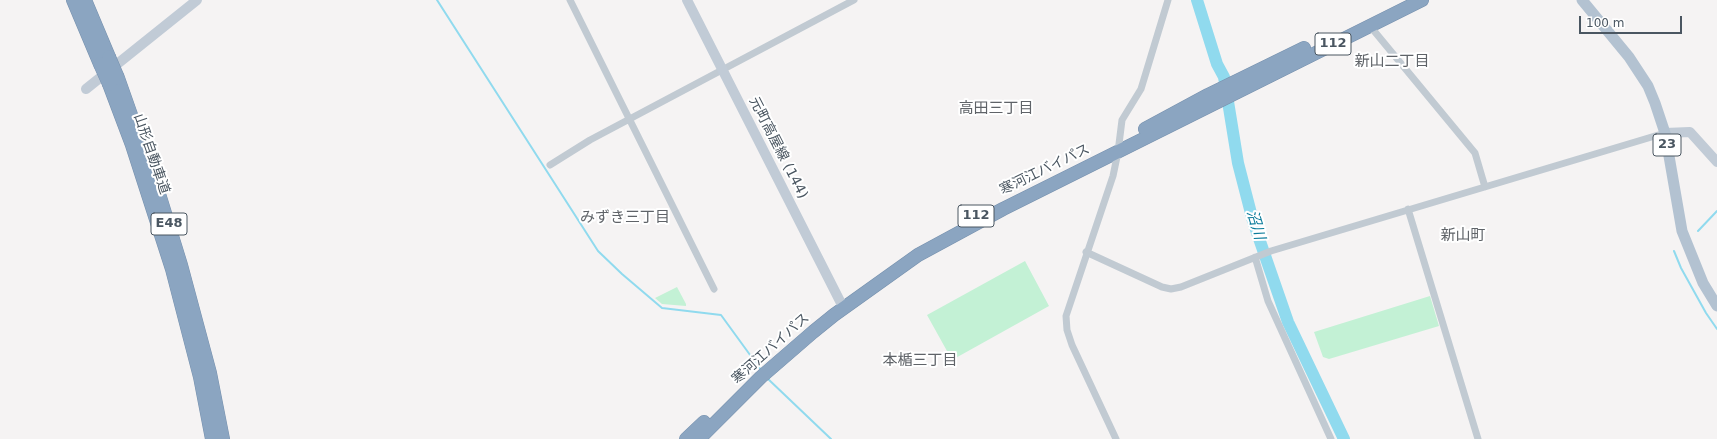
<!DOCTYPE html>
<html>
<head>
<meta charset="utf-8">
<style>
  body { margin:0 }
  #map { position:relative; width:1717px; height:439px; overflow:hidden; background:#f5f3f3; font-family:"DejaVu Sans",sans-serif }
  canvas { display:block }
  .scale { position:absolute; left:1579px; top:16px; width:103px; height:18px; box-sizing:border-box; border:2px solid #4a5661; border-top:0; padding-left:5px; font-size:12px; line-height:14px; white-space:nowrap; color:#4a5661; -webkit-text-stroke:3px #fff; paint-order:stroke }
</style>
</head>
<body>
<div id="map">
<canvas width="1717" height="439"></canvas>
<div class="scale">100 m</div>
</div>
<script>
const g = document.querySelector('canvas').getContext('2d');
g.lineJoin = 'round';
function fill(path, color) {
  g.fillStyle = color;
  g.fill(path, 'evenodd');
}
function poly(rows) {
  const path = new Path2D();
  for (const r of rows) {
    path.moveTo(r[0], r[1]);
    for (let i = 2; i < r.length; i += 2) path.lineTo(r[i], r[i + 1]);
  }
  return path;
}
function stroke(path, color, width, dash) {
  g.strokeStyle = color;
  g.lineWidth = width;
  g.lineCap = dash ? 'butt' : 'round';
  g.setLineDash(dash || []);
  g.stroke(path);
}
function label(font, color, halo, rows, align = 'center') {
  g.font = font + ' "DejaVu Sans","Noto Sans JP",sans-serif';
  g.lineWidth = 4;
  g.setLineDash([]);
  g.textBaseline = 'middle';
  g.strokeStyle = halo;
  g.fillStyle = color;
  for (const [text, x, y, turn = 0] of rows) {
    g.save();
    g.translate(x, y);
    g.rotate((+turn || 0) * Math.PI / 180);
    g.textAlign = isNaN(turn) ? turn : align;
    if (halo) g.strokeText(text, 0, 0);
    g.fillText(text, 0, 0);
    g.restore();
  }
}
const green = poly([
  [1025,261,1049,306,952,360,927,315],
  [677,287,686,304,686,306,662,304,655,298],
  [1430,296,1439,326,1329,359,1323,357,1314,332]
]);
const stream = poly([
  [437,0,598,251,622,274,662,308,721,315,761,370],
  [1698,231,1717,211],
  [1674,251,1681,268,1706,313,1717,329],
  [767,378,831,439]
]);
const river = poly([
  [1197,0,1217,64,1224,77,1238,163,1253,221,1288,322,1344,439]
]);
const street = poly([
  [570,0,714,289],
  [1370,26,1475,153,1485,187],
  [550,165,590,140,854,0],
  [1408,209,1478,439],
  [1086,252,1162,287,1171,289,1181,287,1271,251,1665,133],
  [1255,257,1268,301,1331,439],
  [1116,439,1072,345,1067,330,1066,316,1113,176,1118,152,1122,120,1141,89,1168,0]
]);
const secondary = poly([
  [687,0,844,309],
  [86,89,197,0],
  [1665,133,1690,132,1717,162]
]);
const primary = poly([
  [1582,0,1629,57,1648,86,1655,103,1665,133,1682,231,1703,283,1717,306]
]);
const highway = poly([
  [73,0,100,64],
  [85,0,109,57],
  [118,78,160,197,181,265,210,373,223,439],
  [109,84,132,145,172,269,200,377,212,439],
  [1145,129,1208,95,1304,48],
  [686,439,704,422],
  [699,439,761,377,813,332,834,315,918,255,1003,209,1422,0]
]);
const highwayBridge = poly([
  [109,57,118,78],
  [100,64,109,84]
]);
const shields = [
  [1333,44,36],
  [1667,145,28],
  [976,216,36],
  [169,224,36]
];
const shieldNames = [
  ["112",1333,44],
  ["23",1667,145],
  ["112",976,216],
  ["E48",169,224]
];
const streetNames = [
  ["元町高屋線 (144)",778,148,63],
  ["山形自動車道",151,154,71],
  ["寒河江バイパス",1045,170,-26],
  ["寒河江バイパス",771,349,-42]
];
const neighbourhoodNames = [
  ["新山二丁目",1392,62],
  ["高田三丁目",996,109],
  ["みずき三丁目",625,218],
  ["新山町",1463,236],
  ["本楯三丁目",920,361]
];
const waterNames = [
  ["沼川",1255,225,73]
];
fill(green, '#c3f1d5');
stroke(stream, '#90daee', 2);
stroke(river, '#90daee', 12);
stroke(highway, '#7690ad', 14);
stroke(street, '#c1cad2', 7);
stroke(secondary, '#c1cbd6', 10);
stroke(primary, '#b3c2d1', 11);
stroke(highway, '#8ba5c1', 13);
stroke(highwayBridge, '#7690ad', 14, []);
stroke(highwayBridge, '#8ba5c1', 13);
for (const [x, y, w] of shields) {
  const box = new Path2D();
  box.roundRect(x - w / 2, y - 11, w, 22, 3);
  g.fillStyle = '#fff';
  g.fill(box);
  stroke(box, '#4a5661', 1);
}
label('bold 13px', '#4a5661', null, shieldNames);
label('14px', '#4a5661', '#fff', streetNames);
label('15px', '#5f6368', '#fff', neighbourhoodNames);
label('italic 15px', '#0c7c9b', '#fff', waterNames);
</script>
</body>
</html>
